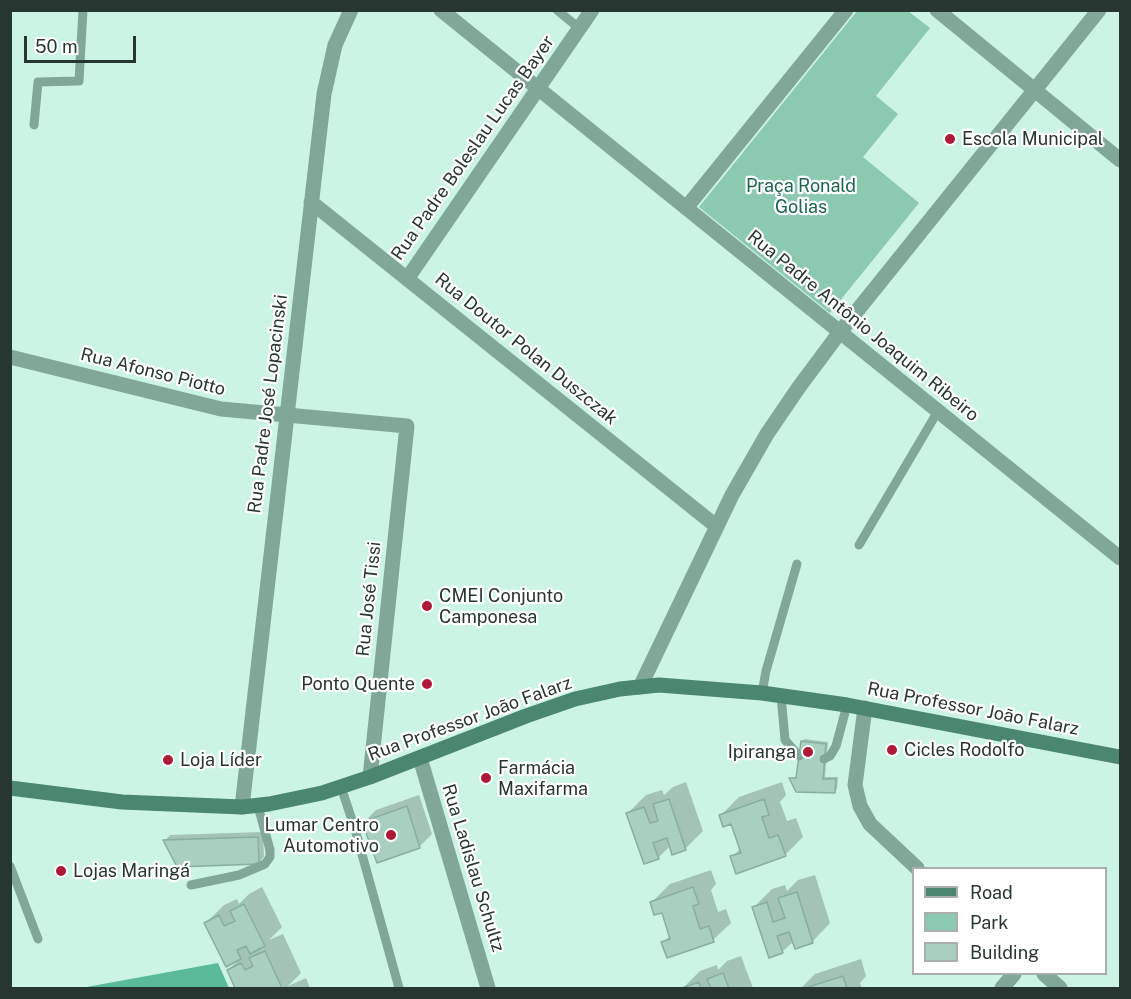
<!DOCTYPE html>
<html>
<head>
<meta charset="utf-8">
<style>
  body { margin:0 }
  #map { position:relative; width:1131px; height:999px; overflow:hidden; background:#ccf4e4; font-family:"Public Sans",sans-serif }
  canvas { display:block }
  .frame { position:absolute; inset:0; border:12px solid #273630; pointer-events:none }
  .legend { position:absolute; left:912px; top:867px; width:195px; height:108px; box-sizing:border-box; background:#fff; border:2px solid #a9afac; margin:0; padding:8px 10px; list-style:none; font-size:18px; color:#273630 }
  .legend li { display:flex; align-items:center; gap:12px; height:30px }
  .legend b { width:30px; border:2px solid #a9afac }
  .scale { position:absolute; left:24px; top:36px; width:112px; height:27px; box-sizing:border-box; border:3px solid #273630; border-top:0; padding-left:8px; font-size:18px; line-height:21px; white-space:nowrap; color:#273630; -webkit-text-stroke:4px #fff; paint-order:stroke }
</style>
</head>
<body>
<div id="map">
<canvas width="1131" height="999"></canvas>
<div class="frame"></div>
<ul class="legend">
<li><b style="height:8px;background:#4b8671"></b>Road</li>
<li><b style="height:16px;background:#8bc9b1"></b>Park</li>
<li><b style="height:16px;background:#a8cfbf"></b>Building</li>
</ul>
<div class="scale">50 m</div>
</div>
<script>
const g = document.querySelector('canvas').getContext('2d');
g.lineJoin = 'round';
function fill(path, color) {
  g.fillStyle = color;
  g.fill(path, 'evenodd');
}
function poly(rows) {
  const path = new Path2D();
  for (const r of rows) {
    path.moveTo(r[0], r[1]);
    for (let i = 2; i < r.length; i += 2) path.lineTo(r[i], r[i + 1]);
  }
  return path;
}
function stroke(path, color, width, dash) {
  g.strokeStyle = color;
  g.lineWidth = width;
  g.lineCap = dash ? 'butt' : 'round';
  g.setLineDash(dash || []);
  g.stroke(path);
}
function label(font, color, halo, rows, align = 'center') {
  g.font = font + ' "Public Sans",sans-serif';
  g.lineWidth = 4.5;
  g.setLineDash([]);
  g.textBaseline = 'middle';
  g.strokeStyle = halo;
  g.fillStyle = color;
  for (const [text, x, y, turn = 0] of rows) {
    g.save();
    g.translate(x, y);
    g.rotate((+turn || 0) * Math.PI / 180);
    g.textAlign = isNaN(turn) ? turn : align;
    if (halo) g.strokeText(text, 0, 0);
    g.fillText(text, 0, 0);
    g.restore();
  }
}
const green = poly([
  [857,11,908,11,930,28,876,96,898,114,863,157,919,203,830,313,699,207]
]);
const forest = poly([
  [218,963,229,988,81,988]
]);
const shadow = poly([
  [805,739,828,742,825,777,838,777,837,789,834,791,791,778,798,776,802,741],
  [686,782,703,831,685,849,671,845,658,858,628,813,646,795,662,790,664,795,673,787],
  [782,782,786,795,780,802,787,821,796,818,803,837,785,855,732,857,741,848,732,822,721,815,739,797],
  [419,795,432,834,420,846,378,861,364,822,376,810],
  [263,832,264,857,258,863,165,841,170,835],
  [711,870,716,884,711,890,718,912,726,909,731,923,713,940,663,942,671,935,663,911,652,902,670,884],
  [815,875,830,923,813,941,796,947,794,941,782,952,754,907,772,889,785,885,787,891,798,880],
  [262,887,282,927,269,940,283,934,301,973,288,986,306,978,310,988,237,988,228,970,240,959,206,923,224,905,237,899,239,904,249,894],
  [741,956,753,988,683,988,700,971,717,965,718,970,727,961],
  [861,959,866,976,860,983,862,988,801,988,815,974]
]);
const building = poly([
  [801,741,826,744,823,779,836,779,835,793,796,792,789,778,796,778,801,741],
  [669,799,686,850,672,855,667,838,653,843,659,859,644,864,626,813,644,807,650,823,658,821,653,804,669,799],
  [764,799,769,815,762,817,769,838,778,835,786,856,736,874,730,856,741,853,731,824,723,827,719,815,764,799],
  [407,806,420,848,377,863,362,822,407,806],
  [258,837,259,864,177,867,163,840,258,837],
  [693,887,699,904,693,906,700,929,709,926,714,942,667,958,661,942,670,939,662,913,654,915,650,902,693,887],
  [797,892,813,943,795,949,789,932,777,936,783,953,769,958,752,907,767,902,773,922,785,918,778,898,797,892],
  [244,904,265,946,250,954,246,946,237,950,241,959,226,967,204,923,219,915,224,926,235,921,230,911,244,904],
  [265,951,282,988,235,988,227,970,241,963,245,970,253,966,249,958,265,951],
  [723,973,729,988,711,988,707,979,723,973],
  [843,976,847,988,805,988,843,976],
  [699,982,701,988,682,988,699,982]
]);
const service = poly([
  [557,10,579,28],
  [34,125,38,82,79,81,83,10],
  [859,545,938,411],
  [762,693,766,671,797,564],
  [781,695,785,740,799,756],
  [824,759,830,756,836,746,847,705],
  [341,787,355,829,399,988],
  [10,866,38,939],
  [191,885,239,875,265,864,270,857,270,850,258,806]
]);
const minor = poly([
  [441,10,1120,558],
  [937,10,1120,160],
  [311,202,716,526],
  [686,208,846,10],
  [407,279,592,10],
  [10,357,221,409,407,426,370,777],
  [640,687,732,495,767,434,799,387,840,332,1099,10],
  [865,708,855,785,860,806,870,824,917,868],
  [420,758,488,988],
  [242,807,324,94,335,45,351,10],
  [1044,974,1060,988],
  [1002,988,1014,974]
]);
const secondary = poly([
  [10,788,122,802,242,807,269,804,322,793,370,777,526,716,575,699,620,689,659,685,762,693,847,705,1120,757]
]);
const markers = [
  [950,139,6,"#ae1935"],
  [427,606,6,"#ae1935"],
  [427,684,6,"#ae1935"],
  [892,750,6,"#ae1935"],
  [808,752,6,"#ae1935"],
  [168,760,6,"#ae1935"],
  [486,778,6,"#ae1935"],
  [391,835,6,"#ae1935"],
  [61,871,6,"#ae1935"]
];
const poiNames = [
  ["Escola Municipal",962,139],
  ["CMEI Conjunto",439,596],
  ["Camponesa",439,617],
  ["Ponto Quente",415,684,"right"],
  ["Cicles Rodolfo",904,750],
  ["Ipiranga",796,752,"right"],
  ["Loja Líder",180,760],
  ["Farmácia",498,768],
  ["Maxifarma",498,789],
  ["Lumar Centro",379,825,"right"],
  ["Automotivo",379,846,"right"],
  ["Lojas Maringá",73,871]
];
const streetNames = [
  ["Rua Padre Boleslau Lucas Bayer",473,148,-55],
  ["Rua Padre Antônio Joaquim Ribeiro",863,326,39],
  ["Rua Doutor Polan Duszczak",526,349,39],
  ["Rua Afonso Piotto",153,372,14],
  ["Rua Padre José Lopacinski",268,404,-83],
  ["Rua José Tissi",369,599,-84],
  ["Rua Professor João Falarz",973,709,11],
  ["Rua Professor João Falarz",470,719,-20],
  ["Rua Ladislau Schultz",473,868,73]
];
const parkNames = [
  ["Praça Ronald",801,186],
  ["Golias",801,207]
];
fill(green, '#8bc9b1');
fill(forest, '#5aba99');
fill(shadow, '#0003');
fill(building, '#a8cfbf');
stroke(building, '#87ae9e', 1.5);
stroke(service, '#81a798', 9);
stroke(minor, '#81a798', 15);
stroke(secondary, '#4b8671', 15);
for (const [x, y, r, color] of markers) {
  const dot = new Path2D();
  dot.arc(x, y, r, 0, 2 * Math.PI);
  g.fillStyle = color;
  g.fill(dot);
  stroke(dot, '#fff', 2);
}
label('18px', '#273630', '#fff', poiNames, 'left');
label('18px', '#273630', '#fff', streetNames);
label('18px', '#1b654e', '#fff', parkNames);
</script>
</body>
</html>
